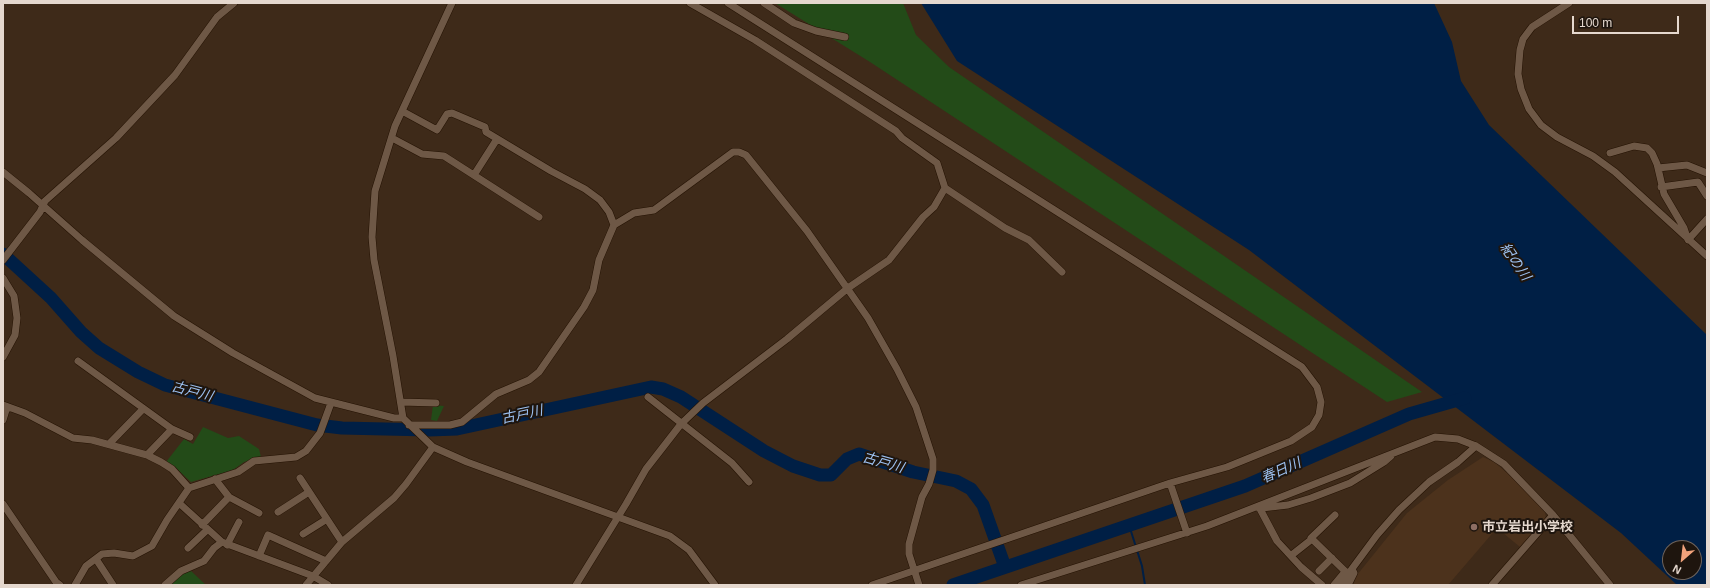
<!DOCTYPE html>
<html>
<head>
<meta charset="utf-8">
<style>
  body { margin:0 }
  #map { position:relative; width:1710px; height:588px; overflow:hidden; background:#3e2a19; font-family:Helvetica,sans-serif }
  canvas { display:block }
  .frame { position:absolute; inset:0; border:4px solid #e5d8ce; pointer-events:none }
  .north { position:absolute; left:1662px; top:540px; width:40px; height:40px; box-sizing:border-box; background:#1e150e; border:1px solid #6e635b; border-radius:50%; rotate:208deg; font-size:11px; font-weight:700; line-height:16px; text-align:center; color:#e5d8ce }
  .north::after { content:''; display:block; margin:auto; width:14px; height:18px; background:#f1a27b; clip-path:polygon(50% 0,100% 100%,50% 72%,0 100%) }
  .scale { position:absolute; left:1572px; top:16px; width:107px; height:18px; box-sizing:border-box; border:2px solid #e5d8ce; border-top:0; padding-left:5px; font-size:12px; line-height:14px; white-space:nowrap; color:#e5d8ce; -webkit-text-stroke:3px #1e150e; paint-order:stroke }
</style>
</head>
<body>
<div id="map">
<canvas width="1710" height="588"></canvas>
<div class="frame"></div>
<div class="north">N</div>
<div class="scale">100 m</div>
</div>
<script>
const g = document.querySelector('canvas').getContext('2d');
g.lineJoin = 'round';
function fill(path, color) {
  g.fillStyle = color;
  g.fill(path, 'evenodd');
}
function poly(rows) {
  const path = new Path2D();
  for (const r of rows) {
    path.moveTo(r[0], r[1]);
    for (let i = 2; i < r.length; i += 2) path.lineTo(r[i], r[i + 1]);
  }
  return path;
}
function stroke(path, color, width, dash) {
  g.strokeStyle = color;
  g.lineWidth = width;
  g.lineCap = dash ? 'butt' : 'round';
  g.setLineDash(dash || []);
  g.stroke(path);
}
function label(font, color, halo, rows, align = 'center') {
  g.font = font + ' Helvetica,"Noto Sans JP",sans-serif';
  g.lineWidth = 4;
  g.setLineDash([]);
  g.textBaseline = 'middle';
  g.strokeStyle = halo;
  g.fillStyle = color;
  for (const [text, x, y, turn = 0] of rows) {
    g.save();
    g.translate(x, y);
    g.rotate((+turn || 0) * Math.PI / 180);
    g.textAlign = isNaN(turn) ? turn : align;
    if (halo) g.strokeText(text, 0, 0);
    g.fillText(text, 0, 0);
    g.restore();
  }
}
const built = poly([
  [1483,457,1494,462,1518,482,1545,511,1546,520,1520,547,1497,528,1448,585,1353,585,1357,575,1407,513,1448,480]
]);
const green = poly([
  [775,3,903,3,916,35,949,67,1422,392,1387,402,870,62],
  [433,405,444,406,437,421,431,420],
  [203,427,228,438,239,436,259,449,261,457,244,462,233,470,191,482,178,470,166,462,184,439,193,444],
  [191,571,206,585,169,585,182,574]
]);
const water = poly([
  [921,3,1434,3,1452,42,1461,81,1489,125,1707,335,1707,585,1677,585,1621,533,1249,250,957,61],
  [1670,548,1694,548,1694,572,1670,572]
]);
const stream = poly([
  [1129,525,1142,566,1145,585]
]);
const river = poly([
  [3,254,51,298,81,332,99,348,138,372,165,385,317,425,342,428,429,430,457,429,651,387,663,389,681,397,764,451,793,466,820,475,831,475,847,459,859,454,913,472,956,481,971,489,983,505,1005,567],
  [953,585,1245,486,1409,414,1465,398]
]);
const minor = poly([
  [452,3,395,126,375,191,372,237,374,260,393,356,403,418,433,447,467,462,670,536,689,550,715,585],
  [690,3,755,40,896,131,902,138,937,163,945,188,1005,228,1029,240,1062,272],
  [728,3,1302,367,1317,387,1321,402,1319,415,1312,427,1291,441,1227,467,1170,483,872,585],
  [764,3,794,23,816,31,845,37],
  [1569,3,1532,27,1523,39,1520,50,1518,74,1521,89,1529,109,1541,125,1557,137,1593,156,1615,172,1707,256],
  [402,111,437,130,447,114,452,113,485,127,486,132,551,171,585,189,600,200,609,212,614,225],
  [392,138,422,154,444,156,539,217],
  [1610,153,1634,146,1647,148,1652,153,1657,164,1664,194,1684,228,1688,240,1707,219],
  [1658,168,1687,165,1707,173],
  [3,172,29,193,82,240,174,316,233,353,315,398,394,418,403,418],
  [474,175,497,139],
  [1661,187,1698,182,1707,196],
  [3,260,40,212,45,201,116,138,175,75,217,17,234,3],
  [3,278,14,296,17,318,15,335,3,357],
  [78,361,172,429,190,437],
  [648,397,732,463,749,482],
  [401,402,436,403],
  [3,405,25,413,73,438,92,440,147,455,161,462,172,469,189,488],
  [3,420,7,407],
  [409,425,450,425,462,422,496,394,529,380,539,372,584,307,593,290,599,260,614,225,634,213,654,210,733,152,739,152,746,155,807,231,868,318,897,369,916,407,933,459,933,470,929,484,922,497,909,544,909,554,919,585],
  [109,444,143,409],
  [147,455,172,429],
  [300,478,342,542],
  [215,479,229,497,259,513],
  [1170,483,1187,533],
  [179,503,222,542,313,576,328,585],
  [3,504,56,582,60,585],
  [1259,507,1277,541,1301,567,1322,585],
  [1262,508,1288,505,1311,498,1350,483,1384,462,1391,456],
  [278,512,309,492],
  [1335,515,1311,538,1348,574],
  [202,525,229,497],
  [303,534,327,519],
  [227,545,239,522],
  [188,548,207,530],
  [1293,554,1312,539],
  [259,556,268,535,326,561],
  [96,559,113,585],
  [1319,571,1332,558],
  [75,585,86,566,102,554,114,553,133,556,152,546,167,520,189,488,238,472,254,461,296,457,306,451,320,433,331,403],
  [165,585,181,571,204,561,214,548,222,542],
  [306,585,342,542,394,498,406,484,433,447],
  [576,585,626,504,646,469,681,424,703,403,787,339,848,288,889,260,923,217,934,207,945,188],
  [1021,585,1207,526,1435,437,1458,439,1476,446,1504,464,1553,515,1610,585],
  [1334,585,1344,573],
  [1340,585,1377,535,1399,510,1429,482,1458,462,1476,446],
  [1348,585,1354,573,1353,571],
  [1492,585,1553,515]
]);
const markers = [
  [1474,527,4,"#8d6e63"]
];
const poiNames = [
  ["市立岩出小学校",1482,527]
];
const waterNames = [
  ["紀の川",1515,262,55],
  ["古戸川",192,392,15],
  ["古戸川",522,415,-12],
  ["古戸川",883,463,16],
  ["春日川",1281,471,-24]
];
fill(built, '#4c321c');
fill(green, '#234b18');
fill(water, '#001f45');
stroke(stream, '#001f45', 2);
stroke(river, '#001f45', 13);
stroke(minor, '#241203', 8);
stroke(minor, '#6e5846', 7);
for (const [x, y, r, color] of markers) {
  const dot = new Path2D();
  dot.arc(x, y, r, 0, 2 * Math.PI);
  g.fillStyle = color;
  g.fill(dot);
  stroke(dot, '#1e150e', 1.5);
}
label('bold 13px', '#e5d8ce', '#1e150e', poiNames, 'left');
label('italic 14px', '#9dc2f2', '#1e150e', waterNames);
</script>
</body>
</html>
